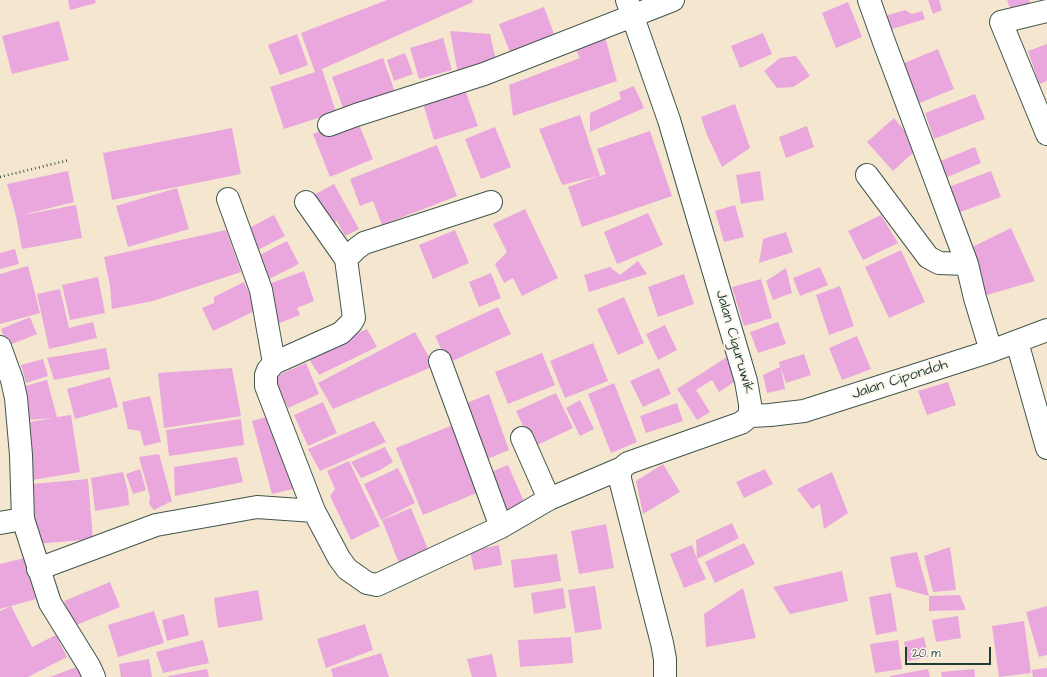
<!DOCTYPE html>
<html>
<head>
<meta charset="utf-8">
<style>
  body { margin:0 }
  #map { position:relative; width:1047px; height:677px; overflow:hidden; background:#f5e7cf; font-family:"Architects Daughter",sans-serif }
  canvas { display:block }
  .scale { position:absolute; left:905px; top:647px; width:86px; height:18px; box-sizing:border-box; border:2px solid #1f3d34; border-top:0; padding-left:5px; font-size:12px; line-height:14px; white-space:nowrap; color:#1f3d34; -webkit-text-stroke:3px #fbf7ec; paint-order:stroke }
</style>
</head>
<body>
<div id="map">
<canvas width="1047" height="677"></canvas>
<div class="scale">20 m</div>
</div>
<script>
const g = document.querySelector('canvas').getContext('2d');
g.lineJoin = 'round';
function fill(path, color) {
  g.fillStyle = color;
  g.fill(path, 'evenodd');
}
function poly(rows) {
  const path = new Path2D();
  for (const r of rows) {
    path.moveTo(r[0], r[1]);
    for (let i = 2; i < r.length; i += 2) path.lineTo(r[i], r[i + 1]);
  }
  return path;
}
function stroke(path, color, width, dash) {
  g.strokeStyle = color;
  g.lineWidth = width;
  g.lineCap = dash ? 'butt' : 'round';
  g.setLineDash(dash || []);
  g.stroke(path);
}
function label(font, color, halo, rows, align = 'center') {
  g.font = font + ' "Architects Daughter",sans-serif';
  g.lineWidth = 4;
  g.setLineDash([]);
  g.textBaseline = 'middle';
  g.strokeStyle = halo;
  g.fillStyle = color;
  for (const [text, x, y, turn = 0] of rows) {
    g.save();
    g.translate(x, y);
    g.rotate((+turn || 0) * Math.PI / 180);
    g.textAlign = isNaN(turn) ? turn : align;
    if (halo) g.strokeText(text, 0, 0);
    g.fillText(text, 0, 0);
    g.restore();
  }
}
const building = poly([
  [68,0,95,0,96,3,70,10],
  [387,0,472,0,473,2,322,69,336,112,284,129,270,87,315,72,301,33],
  [928,0,939,0,942,10,933,14],
  [1007,0,1029,0,1031,4,1011,10],
  [848,2,862,37,836,48,822,13],
  [544,7,556,39,511,55,499,24],
  [905,10,912,14,922,11,925,19,889,30,885,16],
  [59,21,69,60,12,74,2,36],
  [450,31,490,34,497,65,458,74],
  [763,33,772,54,740,68,731,46],
  [297,34,308,65,280,75,268,45],
  [605,37,617,81,513,116,509,85,580,58,573,45],
  [443,38,452,70,419,79,410,48],
  [1047,44,1047,81,1039,84,1028,51],
  [938,49,954,89,917,104,902,64],
  [405,53,413,74,394,81,387,60],
  [796,56,810,76,793,87,777,88,764,71,780,58],
  [383,58,395,92,344,111,332,77],
  [634,86,644,108,590,132,590,113,621,99,619,92],
  [464,87,478,126,434,140,422,100],
  [975,94,985,119,934,139,925,113],
  [735,104,750,148,722,167,707,135,701,117],
  [580,115,600,176,606,174,597,149,650,131,672,196,582,227,568,187,599,176,562,185,539,129],
  [356,117,373,159,330,177,313,134],
  [894,118,910,137,914,152,893,171,867,142],
  [807,126,814,147,786,158,779,137],
  [495,127,511,167,481,179,465,139],
  [232,128,241,174,112,200,103,153],
  [437,145,457,196,382,225,373,201,360,206,350,179],
  [975,147,981,163,945,178,938,162],
  [68,171,74,202,22,215,76,205,82,238,22,249,16,216,7,184],
  [760,171,764,200,741,204,736,175],
  [991,171,1001,197,955,214,946,188],
  [334,184,359,229,345,236,337,221,329,226,312,196],
  [177,188,189,229,128,247,116,206],
  [735,205,744,237,724,242,715,211],
  [525,209,558,278,522,296,513,278,504,283,495,264,507,252,493,224],
  [648,213,663,245,617,264,604,232],
  [274,215,285,236,254,252,243,231],
  [881,215,898,243,863,260,848,231],
  [1011,228,1035,281,980,297,968,249],
  [226,230,241,272,153,301,112,309,110,286,104,257],
  [455,230,469,263,433,279,419,245],
  [786,232,793,252,759,263,763,239],
  [287,241,299,264,265,281,254,258],
  [15,249,19,264,0,269,0,253],
  [901,250,925,302,889,318,865,267],
  [638,261,647,274,589,292,584,275,610,267,620,275],
  [28,266,40,313,0,324,0,274],
  [820,267,828,285,800,296,793,278],
  [786,268,792,293,773,300,766,281],
  [304,271,314,301,297,308,300,315,277,324,263,286],
  [491,273,501,298,479,307,469,282],
  [684,274,694,304,658,317,648,287],
  [98,277,105,313,70,320,62,285],
  [761,279,772,318,744,326,732,287],
  [244,282,257,310,213,331,202,308,214,303,214,297],
  [840,286,854,326,829,335,816,295],
  [60,289,69,328,93,322,97,338,49,349,37,294],
  [624,297,644,343,618,355,597,309],
  [498,307,511,334,448,363,435,336],
  [30,317,37,334,7,346,1,329],
  [778,322,786,344,758,353,750,332],
  [665,325,677,350,658,360,646,334],
  [367,329,377,347,319,375,307,356],
  [415,332,434,366,333,409,318,383],
  [857,336,871,369,842,380,829,348],
  [593,343,608,381,565,398,550,361],
  [106,348,110,369,54,380,47,358],
  [542,353,555,385,508,404,495,372],
  [804,354,811,375,786,383,781,368,785,389,767,393,763,375,780,367,779,362],
  [727,357,740,378,719,392,712,380,696,390,710,412,697,420,677,389],
  [43,359,48,376,26,383,21,365],
  [306,363,319,394,288,408,274,377],
  [232,368,241,416,164,428,158,373],
  [659,368,671,394,643,407,630,381],
  [110,377,118,407,75,419,67,389],
  [47,380,57,417,71,415,80,472,33,480,24,423,53,418,27,420,21,387],
  [948,382,956,405,927,415,918,391],
  [614,383,637,442,611,453,588,394],
  [556,393,573,428,533,447,516,411],
  [489,394,509,450,485,460,464,404],
  [150,396,161,442,144,446,140,431,128,429,122,402],
  [580,400,594,429,580,436,566,408],
  [323,402,337,433,308,446,294,415],
  [677,403,683,421,646,433,640,416],
  [274,415,293,489,272,494,252,421],
  [241,419,244,445,169,456,166,430],
  [374,421,386,442,320,471,308,449],
  [458,423,484,490,423,515,396,448],
  [385,447,393,462,380,470,361,478,351,462],
  [159,454,172,501,154,510,149,504,150,497,139,457],
  [237,457,243,482,175,496,174,467],
  [349,461,380,526,351,540,330,496,335,489,327,471],
  [663,464,680,492,643,514,636,481],
  [508,465,525,504,502,513,486,474],
  [398,468,415,503,381,520,364,484],
  [140,469,146,490,133,494,126,474],
  [765,469,773,484,744,498,736,482],
  [123,472,128,491,129,505,95,511,91,478],
  [832,472,848,513,824,529,820,504,812,509,797,489],
  [88,479,93,539,36,544,32,484],
  [411,508,430,554,400,566,382,520],
  [732,523,739,538,697,559,706,579,684,588,670,554,692,545,697,559,696,540],
  [606,524,614,568,579,574,571,531],
  [744,543,755,564,715,583,705,562],
  [499,545,502,565,474,570,470,551],
  [950,547,956,590,933,592,924,556],
  [917,552,929,596,960,595,966,610,929,611,929,596,896,587,890,557],
  [557,554,561,581,514,588,511,560],
  [24,558,36,599,11,606,32,647,56,635,67,657,28,677,0,677,0,611,11,606,0,609,0,564],
  [842,571,848,601,790,614,773,587],
  [110,582,120,607,74,626,64,601],
  [595,586,602,629,575,633,568,590],
  [563,588,566,608,534,614,531,593],
  [743,588,756,638,706,647,704,614],
  [258,590,263,620,218,628,214,598],
  [891,593,897,631,876,635,869,597],
  [1047,606,1047,655,1039,657,1026,612],
  [154,611,164,643,118,657,108,625],
  [184,614,189,635,167,641,162,620],
  [958,616,961,638,936,642,932,620],
  [1024,621,1031,673,999,677,992,626],
  [365,624,373,650,326,668,317,639],
  [571,637,573,663,520,667,518,640],
  [924,637,928,657,908,661,904,642],
  [203,640,209,663,163,673,156,652],
  [898,640,902,669,875,673,870,644],
  [381,653,389,677,333,677,331,669],
  [492,654,497,677,472,677,467,659],
  [149,659,152,677,121,677,119,664],
  [79,666,83,677,50,677],
  [1047,668,1047,677,1033,677,1032,670],
  [207,669,209,677,169,677,168,676],
  [928,669,930,677,890,677,890,676],
  [974,669,975,677,942,677,941,672]
]);
const path = poly([
  [0,177,69,160]
]);
const minor = poly([
  [627,0,669,120,746,381,750,404,750,416,741,423,628,463,622,468,620,473,620,479,662,643,665,659,665,677],
  [869,0,884,42,967,264,975,298,991,351],
  [1047,11,1001,22,1047,134],
  [329,125,356,115,484,74,673,0],
  [867,175,928,257,939,263,967,264],
  [228,199,261,290,274,363],
  [306,202,346,259],
  [491,202,364,243,356,249,346,259,354,318,351,323,341,333,274,363,268,370,266,375,266,386,314,511,339,558,347,569,367,583,377,585,501,527,549,499,622,468],
  [1017,342,1047,448],
  [0,347,12,380,16,398,21,455,23,519,50,603,89,666,94,677],
  [440,361,501,527],
  [750,416,770,415,804,411,991,351,1047,330],
  [522,438,549,499],
  [0,523,23,519],
  [38,569,156,525,257,507,314,511]
]);
const streetNames = [
  ["Jalan Ciguruwik",734,342,74],
  ["Jalan Cipondoh",900,380,-18]
];
fill(building, '#eaa7de');
stroke(minor, '#3f564b', 24);
stroke(path, '#3f564b', 2.5, [1, 3]);
stroke(minor, '#fff', 22);
label('15px', '#1f3d34', '#fbf7ec', streetNames);
</script>
</body>
</html>
